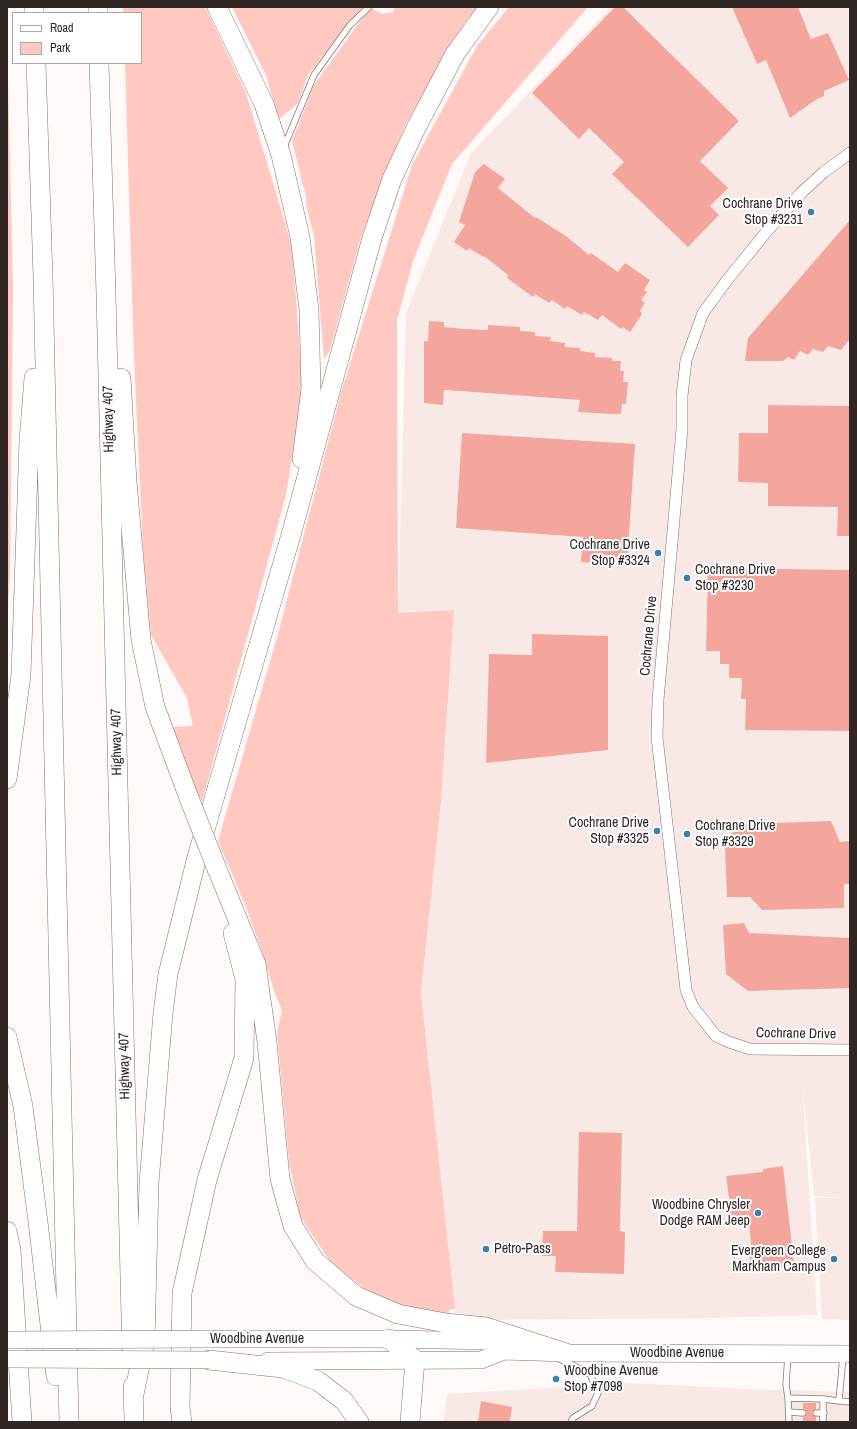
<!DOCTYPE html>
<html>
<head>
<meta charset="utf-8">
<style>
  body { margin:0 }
  #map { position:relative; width:857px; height:1429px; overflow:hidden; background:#fff9f8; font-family:"Archivo Narrow",sans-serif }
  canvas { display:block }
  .frame { position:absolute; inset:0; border:8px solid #302624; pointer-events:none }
  .legend { position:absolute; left:12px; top:12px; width:130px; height:52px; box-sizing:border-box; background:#fff; border:1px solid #aca8a7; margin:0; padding:5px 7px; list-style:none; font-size:12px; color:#302624 }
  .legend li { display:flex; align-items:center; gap:8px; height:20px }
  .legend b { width:20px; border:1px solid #aca8a7 }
</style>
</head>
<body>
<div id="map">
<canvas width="857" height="1429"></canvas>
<div class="frame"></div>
<ul class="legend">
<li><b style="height:5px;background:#fff"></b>Road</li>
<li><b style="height:11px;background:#ffc8c0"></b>Park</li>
</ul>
</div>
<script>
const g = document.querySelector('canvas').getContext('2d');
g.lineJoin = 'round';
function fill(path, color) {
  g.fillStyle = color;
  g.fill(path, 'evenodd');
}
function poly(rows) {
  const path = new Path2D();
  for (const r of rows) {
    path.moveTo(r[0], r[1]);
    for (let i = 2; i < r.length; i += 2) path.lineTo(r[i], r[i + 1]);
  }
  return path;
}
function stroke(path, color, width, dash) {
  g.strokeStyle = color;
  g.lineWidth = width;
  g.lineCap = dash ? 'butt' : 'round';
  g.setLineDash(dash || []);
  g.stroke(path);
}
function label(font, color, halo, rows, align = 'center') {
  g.font = font + ' "Archivo Narrow",sans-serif';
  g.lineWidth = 4;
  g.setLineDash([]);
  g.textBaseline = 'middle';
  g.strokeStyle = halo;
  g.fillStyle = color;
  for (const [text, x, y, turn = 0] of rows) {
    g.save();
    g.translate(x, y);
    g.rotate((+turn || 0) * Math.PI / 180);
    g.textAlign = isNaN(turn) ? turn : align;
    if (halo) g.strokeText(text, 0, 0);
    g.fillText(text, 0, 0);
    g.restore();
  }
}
const built = poly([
  [611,7,850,7,850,1320,822,1319,815,1198,847,1198,814,1196,802,1080,817,1315,712,1318,456,1320,421,993,441,801,454,610,398,614,406,313,471,153],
  [630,1383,750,1389,850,1392,850,1422,443,1422,447,1394]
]);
const green = poly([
  [123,7,205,7,246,93,292,246,303,389,286,495,202,802,187,770,173,727,193,726,187,698,151,635,143,549,134,357,125,63,141,63,141,13,123,13],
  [232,7,364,7,345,28,308,75,298,103,282,117,278,118,266,75],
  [395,7,478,7,465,22,406,124,390,161,361,237,330,350,324,359,314,235,307,209,305,190,302,183,300,172,292,141,314,85,369,9,373,9,382,14,393,12],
  [509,7,588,7,452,164,413,261,397,321,398,613,454,610,441,801,421,993,455,1309,449,1310,449,1313,415,1309,379,1300,331,1263,300,1216,289,1162,277,1033,282,1010,274,991,261,948,246,907,218,841,278,634,341,393,412,165,477,46],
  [7,32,13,290,10,573,7,621]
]);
const building = poly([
  [615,7,623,7,739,121,700,161,728,188,710,206,719,215,688,247,612,174,624,162,589,128,579,139,532,93],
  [732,7,798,7,811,39,828,33,849,80,824,91,824,96,817,99,790,118,766,60,757,64],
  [484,164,505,179,498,188,535,218,536,217,566,236,589,255,591,253,618,272,625,263,650,280,644,290,647,292,641,300,645,303,640,311,642,314,630,332,623,327,621,329,602,315,598,320,584,312,582,315,567,306,565,309,552,300,549,303,535,294,533,297,507,278,508,275,484,256,483,257,469,248,467,251,454,242,465,225,459,222,475,172],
  [850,220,850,339,841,350,828,346,823,352,813,349,808,355,800,351,794,360,788,357,783,361,745,361,748,338],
  [429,321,444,322,444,327,464,329,488,330,488,325,520,327,520,331,535,332,535,336,551,337,550,341,565,343,565,347,580,348,580,351,595,353,595,357,612,358,612,361,621,361,620,371,624,371,623,382,628,382,626,404,622,404,621,414,612,414,578,412,580,400,447,390,444,390,443,405,424,403,424,341,428,341],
  [768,405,850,406,850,536,837,536,838,507,768,506,768,483,738,482,739,433,768,433],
  [462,433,635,444,627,565,581,562,583,537,456,528],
  [708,568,850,570,850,731,745,730,746,699,741,699,742,678,729,678,729,664,720,664,720,651,706,651],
  [532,634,608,636,608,750,486,763,489,654,532,655],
  [831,821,840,842,850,841,850,884,844,884,844,908,762,910,750,897,727,897,725,847,727,836,747,824],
  [744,923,749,933,850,938,850,988,748,991,726,974,723,925],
  [579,1132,622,1133,620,1231,625,1232,624,1274,555,1272,556,1256,542,1256,543,1231,577,1231],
  [783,1166,794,1264,787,1265,787,1267,751,1271,749,1253,752,1252,749,1223,729,1225,727,1206,730,1205,726,1176,763,1172,763,1169],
  [481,1401,512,1407,510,1422,478,1422],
  [803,1403,816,1403,816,1409,812,1413,813,1415,816,1417,816,1422,803,1422,803,1417,806,1416,807,1413,806,1410,803,1409]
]);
const lane = poly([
  [284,147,314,75,350,25,369,7],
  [788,1355,786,1384,788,1398,789,1422],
  [560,1359,590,1374,598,1393,592,1406,573,1418,571,1422],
  [788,1398,823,1399],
  [839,1401,850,1402],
  [789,1412,803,1413],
  [816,1413,824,1413],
  [823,1422,823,1399,839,1401,843,1356]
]);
const street = poly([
  [850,153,824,172,802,192,768,230,728,279,703,313,686,360,682,396,682,429,658,700,657,737,686,990,693,1007,716,1036,729,1042,750,1049,850,1050]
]);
const primary = poly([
  [207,1339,389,1339,491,1341,504,1351],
  [268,1361,481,1360,504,1351,566,1353,850,1354]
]);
const highway = poly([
  [34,7,34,13],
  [98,7,98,13],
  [217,7,264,104,281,155,300,237,309,310,311,389,302,459],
  [36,63,43,277,69,1422],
  [99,63,106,294,132,1357],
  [121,378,127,482,141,640,155,707,189,798],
  [7,779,21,675,29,441,34,378],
  [217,869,256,964,267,1042,280,1179,293,1226,315,1261,356,1296,398,1314,446,1323,486,1327,566,1353],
  [7,1037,23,1106,38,1222,56,1376],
  [7,1231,11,1250,22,1422],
  [389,1339,415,1360,410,1422],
  [209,1360,283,1368,318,1381,344,1401,359,1422],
  [133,1386,134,1422],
  [133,1399,145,1341,149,1183,163,1013,168,974,197,857,291,535,372,238,392,179,416,128,455,54,489,7],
  [182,1422,180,1408,182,1293,207,1180,244,1058,245,979,233,933]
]);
const primaryBridge = poly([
  [7,1340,207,1339],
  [7,1359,209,1360]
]);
const highwayBridge = poly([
  [189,798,217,869]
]);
const markers = [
  [811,212,4,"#3780b4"],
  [658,553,4,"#3780b4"],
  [687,578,4,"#3780b4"],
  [657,831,4,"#3780b4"],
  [687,834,4,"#3780b4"],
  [758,1213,4,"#3780b4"],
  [486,1249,4,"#3780b4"],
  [834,1259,4,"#3780b4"],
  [556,1379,4,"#3780b4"]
];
const poiNames = [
  ["Cochrane Drive",803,204],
  ["Stop #3231",803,220],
  ["Cochrane Drive",650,545],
  ["Stop #3324",650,561],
  ["Cochrane Drive",695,570,"left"],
  ["Stop #3230",695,586,"left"],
  ["Cochrane Drive",649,823],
  ["Stop #3325",649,839],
  ["Cochrane Drive",695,826,"left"],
  ["Stop #3329",695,842,"left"],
  ["Woodbine Chrysler",750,1205],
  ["Dodge RAM Jeep",750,1221],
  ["Petro-Pass",494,1249,"left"],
  ["Evergreen College",826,1251],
  ["Markham Campus",826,1267],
  ["Woodbine Avenue",564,1371,"left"],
  ["Stop #7098",564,1387,"left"]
];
const streetNames = [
  ["Highway 407",109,419,-91],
  ["Cochrane Drive",649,636,-85],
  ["Highway 407",117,742,-91],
  ["Cochrane Drive",796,1034,1],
  ["Highway 407",125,1066,-91],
  ["Woodbine Avenue",257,1339],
  ["Woodbine Avenue",677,1353]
];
fill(built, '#f8e9e6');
fill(green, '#ffc8c0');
fill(building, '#f4a69c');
stroke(lane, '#886f6b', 7);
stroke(street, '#886f6b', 12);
stroke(primary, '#886f6b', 18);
stroke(highway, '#886f6b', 20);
stroke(lane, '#fff', 5.5);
stroke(street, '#fff', 11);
stroke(primary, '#fff', 17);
stroke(highway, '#fff', 19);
stroke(primaryBridge, '#886f6b', 18, []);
stroke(highwayBridge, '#886f6b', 20, []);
stroke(primaryBridge, '#fff', 17);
stroke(highwayBridge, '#fff', 19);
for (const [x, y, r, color] of markers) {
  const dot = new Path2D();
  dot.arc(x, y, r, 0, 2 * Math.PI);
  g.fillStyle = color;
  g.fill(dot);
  stroke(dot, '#fff', 1.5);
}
label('14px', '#302624', '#fff', poiNames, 'right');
label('14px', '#302624', '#fff', streetNames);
</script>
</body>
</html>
